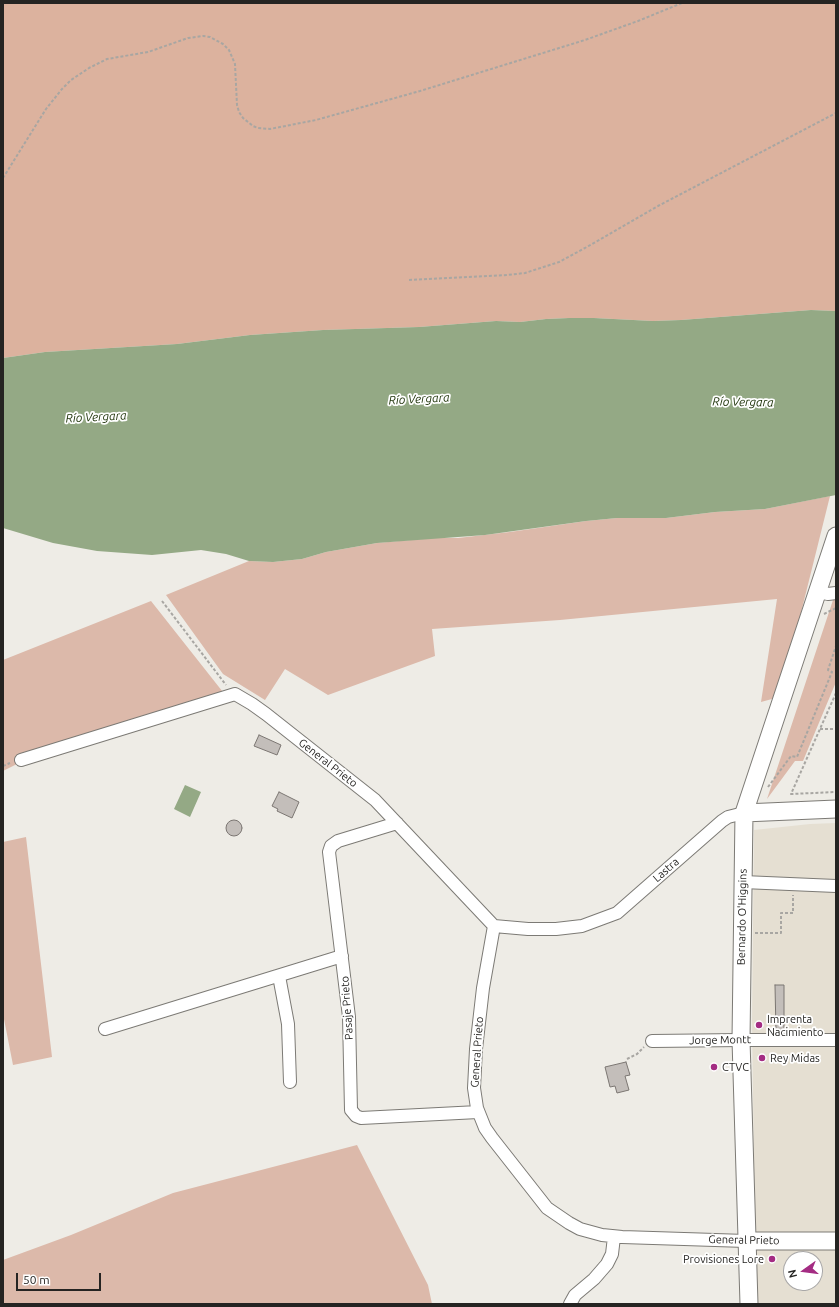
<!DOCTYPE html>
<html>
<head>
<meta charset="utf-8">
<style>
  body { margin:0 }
  #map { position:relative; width:839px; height:1307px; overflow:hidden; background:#eeece6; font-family:Ubuntu,sans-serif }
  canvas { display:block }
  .frame { position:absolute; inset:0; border:4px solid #252422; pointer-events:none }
  .north { position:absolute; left:783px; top:1251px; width:40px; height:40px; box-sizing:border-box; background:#fff; border:1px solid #a8a7a7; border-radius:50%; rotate:256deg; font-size:11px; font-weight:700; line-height:16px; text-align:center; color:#252422 }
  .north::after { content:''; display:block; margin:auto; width:14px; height:18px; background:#a42c83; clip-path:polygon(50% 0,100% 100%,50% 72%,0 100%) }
  .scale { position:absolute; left:16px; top:1273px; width:85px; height:18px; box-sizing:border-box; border:2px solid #252422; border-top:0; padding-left:5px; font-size:12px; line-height:14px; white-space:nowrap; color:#252422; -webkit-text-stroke:3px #fff; paint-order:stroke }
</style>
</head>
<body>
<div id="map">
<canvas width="839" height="1307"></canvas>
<div class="frame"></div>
<div class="north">N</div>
<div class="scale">50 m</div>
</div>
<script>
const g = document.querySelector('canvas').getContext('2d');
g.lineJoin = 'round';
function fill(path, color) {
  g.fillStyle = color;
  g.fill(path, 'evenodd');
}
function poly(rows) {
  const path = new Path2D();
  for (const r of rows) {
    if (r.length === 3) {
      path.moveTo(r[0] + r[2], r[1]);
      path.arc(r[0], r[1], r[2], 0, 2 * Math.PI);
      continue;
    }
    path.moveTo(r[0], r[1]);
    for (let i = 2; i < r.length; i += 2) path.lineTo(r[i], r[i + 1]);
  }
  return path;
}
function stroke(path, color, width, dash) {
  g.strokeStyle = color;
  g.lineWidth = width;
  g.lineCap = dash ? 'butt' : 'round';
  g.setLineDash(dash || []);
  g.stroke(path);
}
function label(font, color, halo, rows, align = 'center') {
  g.font = font + ' Ubuntu,sans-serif';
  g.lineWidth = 3.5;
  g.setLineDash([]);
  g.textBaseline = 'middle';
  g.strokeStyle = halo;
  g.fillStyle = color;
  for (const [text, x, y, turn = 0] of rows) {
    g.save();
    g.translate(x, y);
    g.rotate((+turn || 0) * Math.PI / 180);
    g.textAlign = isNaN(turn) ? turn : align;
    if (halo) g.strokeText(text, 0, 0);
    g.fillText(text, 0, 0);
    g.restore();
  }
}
const built = poly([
  [836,823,836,1304,756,1304,752,1022,754,830,810,824],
  [791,1259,815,1259,815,1283,791,1283]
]);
const green = poly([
  [830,496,783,685,772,699,761,702,777,599,560,620,432,629,435,656,328,695,285,669,265,700,223,674,166,595,249,561,273,562,302,559,326,552,377,543,433,538,458,538,510,532,586,521,617,518,666,518,715,512,765,509],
  [836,591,836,682,803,761,795,761,767,799],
  [151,601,230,701,17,764,3,771,3,660],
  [26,837,52,1057,13,1065,3,1014,3,842],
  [357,1145,428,1285,432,1304,3,1304,3,1260,71,1235,173,1193]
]);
const forest = poly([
  [3,3,836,3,836,311,811,310,681,320,653,321,594,318,569,318,546,319,520,322,496,321,419,327,323,330,250,335,177,344,45,352,3,358]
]);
const water = poly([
  [811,310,836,311,836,495,765,509,715,512,666,518,617,518,586,521,485,535,377,543,326,552,302,559,273,562,249,561,226,554,201,550,152,555,97,551,53,543,3,528,3,358,45,352,177,344,250,335,323,330,419,327,496,321,520,322,546,319,569,318,594,318,653,321,681,320],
  [185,785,201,792,190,817,174,809]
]);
const building = poly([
  [259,735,281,745,277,755,254,746,259,735],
  [279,792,299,802,292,818,277,811,278,809,272,806,279,792],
  [234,828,8],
  [775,985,784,985,784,1032,776,1032,775,985],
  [626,1062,630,1075,625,1076,629,1090,617,1093,615,1086,610,1087,605,1067,626,1062]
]);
const path = poly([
  [3,178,46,109,62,89,71,80,89,68,107,59,148,52,188,38,203,36,210,37,223,44,229,50,235,64,237,105,239,112,243,118,253,126,258,128,270,129,316,120,420,91,585,40,638,21,682,3],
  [409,280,507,275,525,273,559,262,585,248,658,206,836,113],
  [162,601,226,685],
  [824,614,836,608],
  [836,693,791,794,836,792],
  [820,729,836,729],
  [3,766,10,763],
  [768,787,791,756,797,757,832,672,828,670,836,646],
  [755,933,781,933,781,913,793,913,793,895],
  [627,1059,637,1054,644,1047]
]);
const street = poly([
  [818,592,828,594,836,593],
  [21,760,235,694,252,704,266,714,375,800,494,926],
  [397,823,338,841,331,846,329,852,349,1017,351,1110,356,1116,361,1118,478,1112],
  [743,882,836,886],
  [494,926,483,988,476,1049,474,1088,477,1108,485,1128,492,1138,547,1208,569,1223,580,1229,602,1235,622,1237,746,1241],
  [494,926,528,929,556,929,582,926,617,913,722,821,728,817,744,813],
  [279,976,288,1024,290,1082],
  [105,1029,342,956],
  [652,1041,741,1040,836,1040],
  [570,1304,575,1295,594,1279,607,1264,612,1254,614,1237]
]);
const secondary = poly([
  [744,813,836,809],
  [746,1241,836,1241],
  [749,1304,741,1040,744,813,836,536]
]);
const markers = [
  [759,1025,4,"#a42c83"],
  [762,1058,4,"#a42c83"],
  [714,1067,4,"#a42c83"],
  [772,1259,4,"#a42c83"]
];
const streetNames = [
  ["General Prieto",328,763,38],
  ["Lastra",666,870,-41],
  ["Bernardo O'Higgins",742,917,-89],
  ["Pasaje Prieto",347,1008,-94],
  ["Jorge Montt",720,1040,-1],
  ["General Prieto",477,1052,-86],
  ["General Prieto",744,1240,1]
];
const poiNames = [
  ["Imprenta",767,1019],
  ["Nacimiento",767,1032],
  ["Rey Midas",770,1058],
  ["CTVC",722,1067],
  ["Provisiones Lore",764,1259,"right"]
];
const waterNames = [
  ["Río Vergara",419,399,-3],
  ["Río Vergara",743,402,1],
  ["Río Vergara",96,417,-3]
];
fill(built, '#e5dfd2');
fill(green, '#dcb9aa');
fill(forest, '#dcb29e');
fill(water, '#94a985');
fill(building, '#c3beba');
stroke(building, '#7b7672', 1);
stroke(street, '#7c7a75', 14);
stroke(secondary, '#7c7a75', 19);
stroke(path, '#a8a6a2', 2, [3, 2]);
stroke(street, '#fff', 12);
stroke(secondary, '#fff', 17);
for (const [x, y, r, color] of markers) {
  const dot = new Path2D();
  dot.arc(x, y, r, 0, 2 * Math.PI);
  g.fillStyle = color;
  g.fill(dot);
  stroke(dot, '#fff', 1.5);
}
label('11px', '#252422', '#fff', streetNames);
label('11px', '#252422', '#fff', poiNames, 'left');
label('italic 12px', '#1c3107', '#fff', waterNames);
</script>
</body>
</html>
